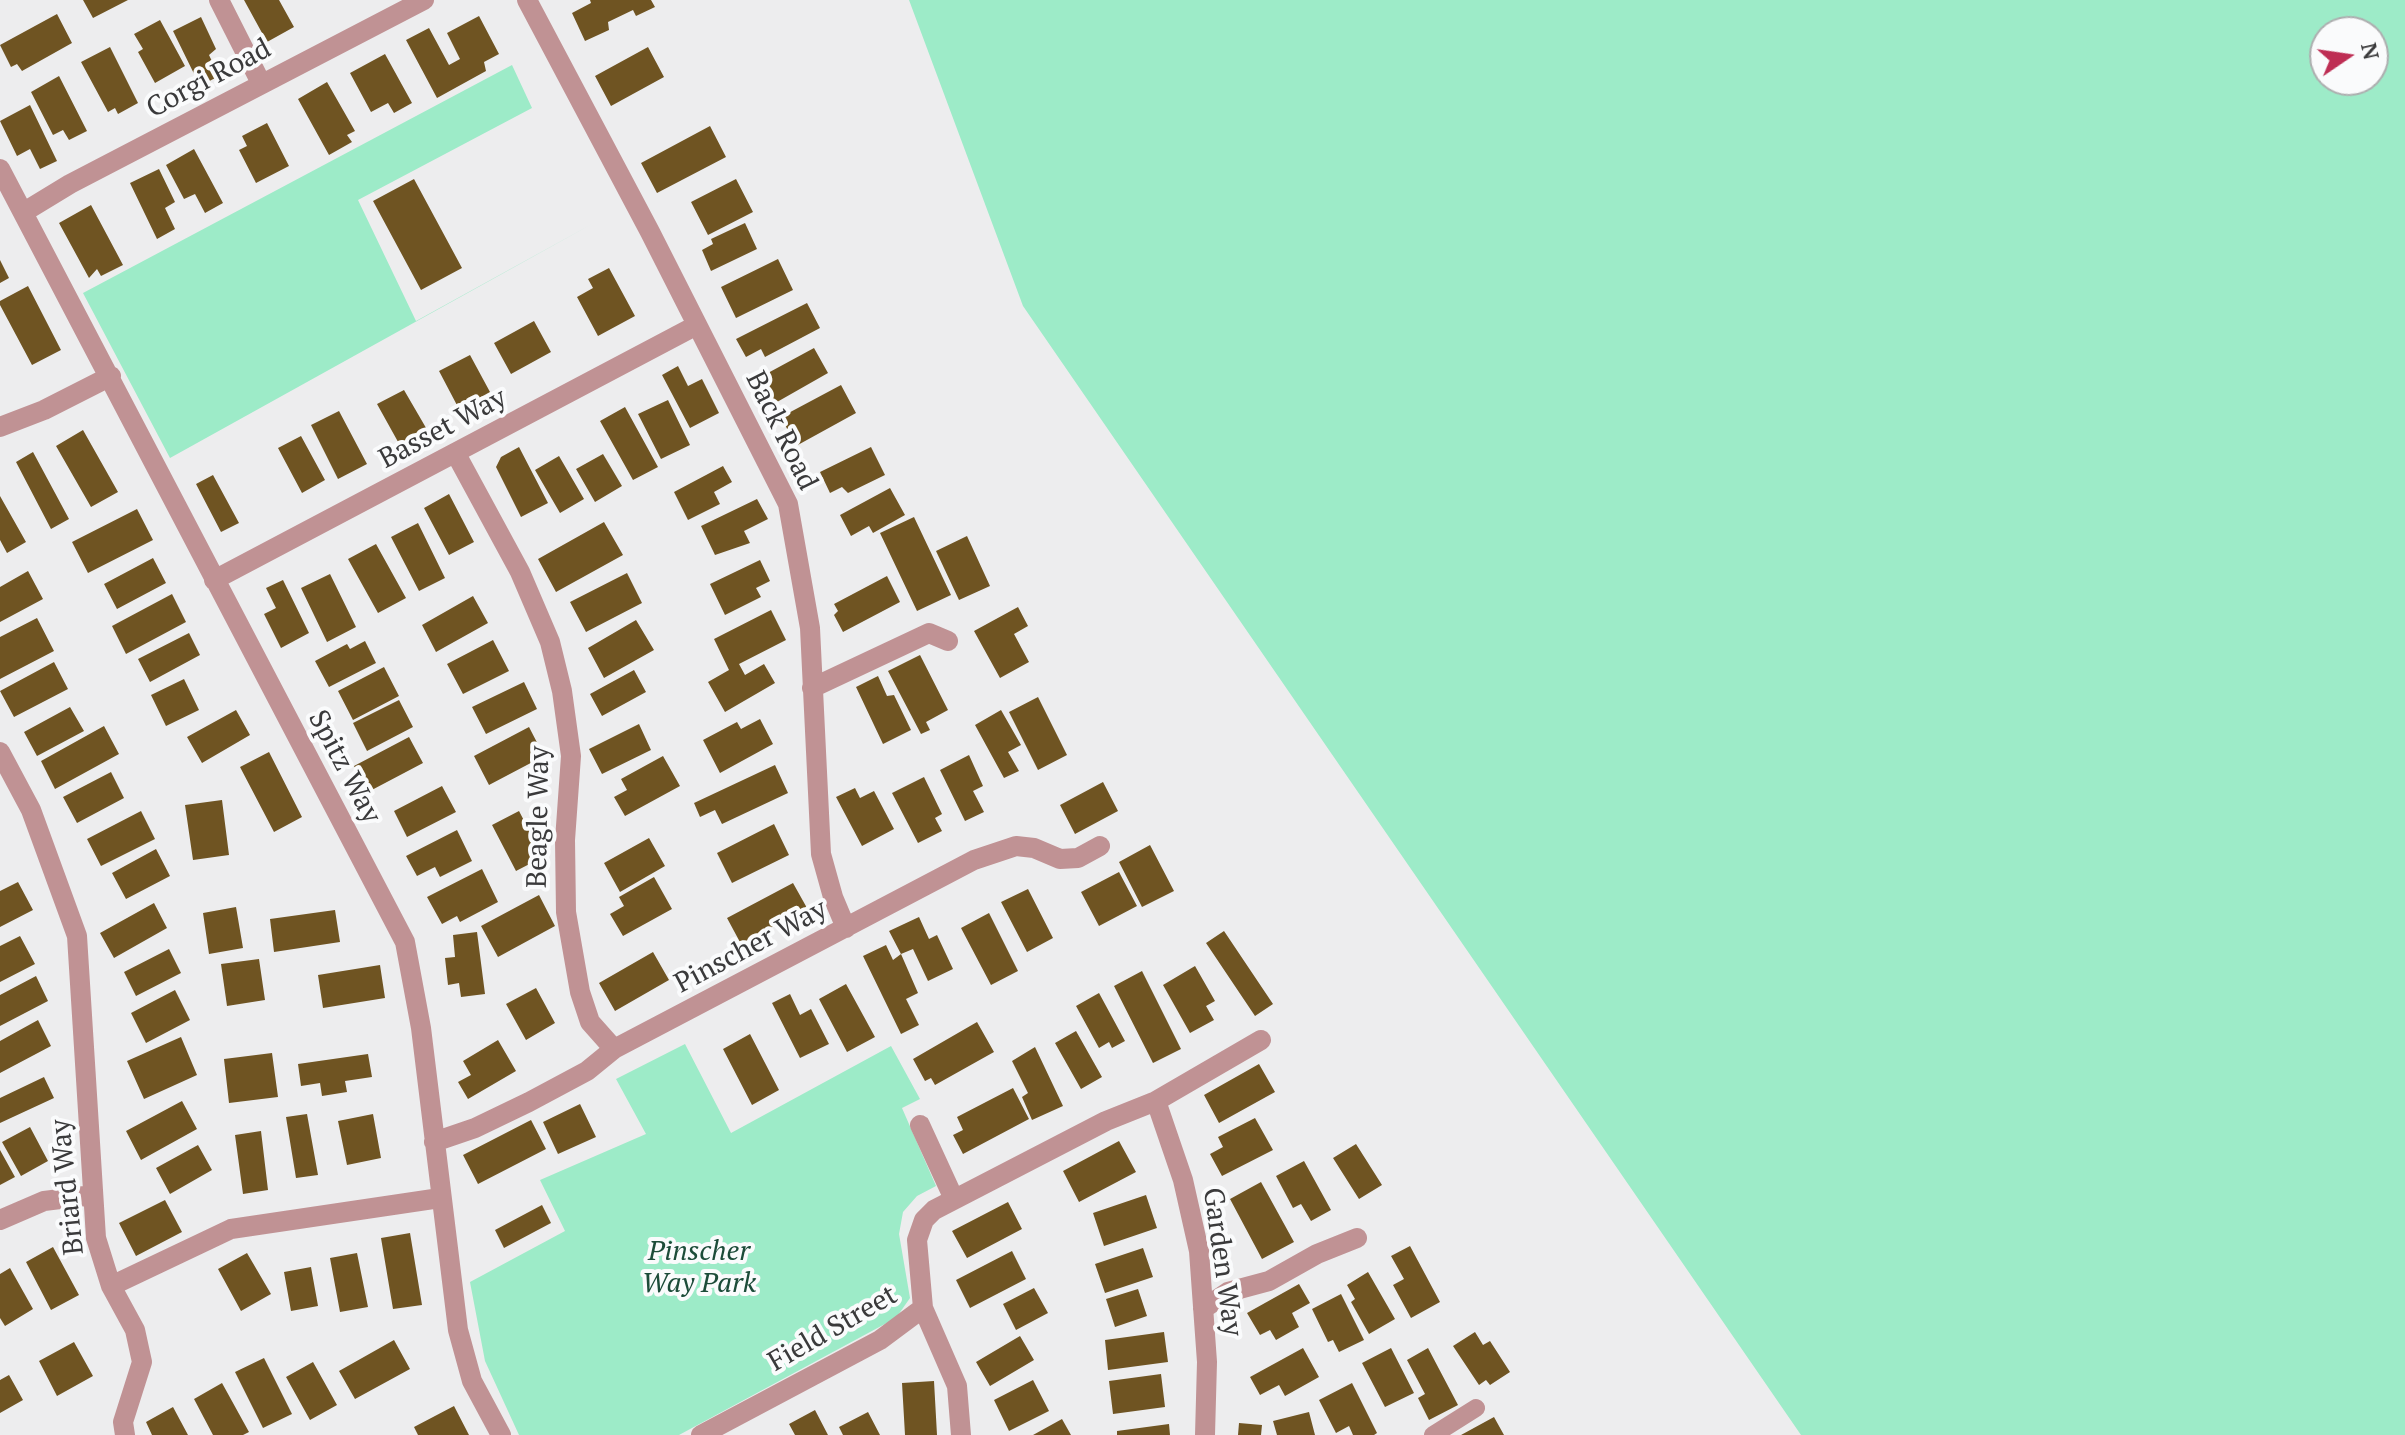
<!DOCTYPE html>
<html>
<head>
<meta charset="utf-8">
<style>
  body { margin:0 }
  #map { position:relative; width:2405px; height:1435px; overflow:hidden; background:#ededee; font-family:"PT Serif",serif }
  canvas { display:block }
  .north { position:absolute; left:2309px; top:16px; width:80px; height:80px; box-sizing:border-box; background:#fafbfc; border:2px solid #adaeaf; border-radius:50%; rotate:77deg; font-size:22px; font-weight:700; line-height:32px; text-align:center; color:#3a3a3b }
  .north::after { content:''; display:block; margin:auto; width:28px; height:36px; background:#be2e54; clip-path:polygon(50% 0,100% 100%,50% 72%,0 100%) }
</style>
</head>
<body>
<div id="map">
<canvas width="2405" height="1435"></canvas>
<div class="north">N</div>
</div>
<script>
const g = document.querySelector('canvas').getContext('2d');
g.lineJoin = 'round';
function fill(path, color) {
  g.fillStyle = color;
  g.fill(path, 'evenodd');
}
function poly(rows) {
  const path = new Path2D();
  for (const r of rows) {
    path.moveTo(r[0], r[1]);
    for (let i = 2; i < r.length; i += 2) path.lineTo(r[i], r[i + 1]);
  }
  return path;
}
function stroke(path, color, width, dash) {
  g.strokeStyle = color;
  g.lineWidth = width;
  g.lineCap = dash ? 'butt' : 'round';
  g.setLineDash(dash || []);
  g.stroke(path);
}
function label(font, color, halo, rows, align = 'center') {
  g.font = font + ' "PT Serif",serif';
  g.lineWidth = 8;
  g.setLineDash([]);
  g.textBaseline = 'middle';
  g.strokeStyle = halo;
  g.fillStyle = color;
  for (const [text, x, y, turn = 0] of rows) {
    g.save();
    g.translate(x, y);
    g.rotate((+turn || 0) * Math.PI / 180);
    g.textAlign = isNaN(turn) ? turn : align;
    if (halo) g.strokeText(text, 0, 0);
    g.fillText(text, 0, 0);
    g.restore();
  }
}
const green = poly([
  [909,0,2405,0,2405,1435,1801,1435,1023,306],
  [2325,32,2373,32,2373,80,2325,80],
  [512,65,532,108,358,200,416,321,592,224,170,458,83,293],
  [685,1044,731,1133,891,1046,920,1099,902,1108,936,1186,917,1196,903,1212,899,1234,910,1298,896,1318,679,1435,519,1435,485,1361,470,1282,565,1231,540,1180,646,1134,616,1079]
]);
const building = poly([
  [83,0,128,0,93,18],
  [244,0,279,0,294,27,267,42],
  [590,0,651,0,655,7,636,16,633,10,608,22,609,30,585,41,572,13,591,3],
  [57,14,72,43,22,71,17,64,11,67,0,45],
  [479,16,499,54,484,62,486,71,437,98,406,40,429,28,449,65,460,59,447,33],
  [201,17,216,49,209,55,219,76,200,86,173,31],
  [160,20,185,66,155,83,138,52,143,49,134,34],
  [110,47,138,103,118,114,115,108,108,112,81,62],
  [648,47,664,77,611,106,595,76],
  [385,54,412,103,394,113,388,103,371,112,350,73],
  [59,76,87,131,69,140,63,130,53,135,31,92],
  [327,82,355,131,347,135,352,142,329,155,298,99],
  [30,105,57,161,40,169,30,149,17,156,0,121],
  [267,123,289,166,256,183,239,150,247,146,242,136],
  [710,126,726,157,657,193,641,163],
  [194,149,223,203,205,213,195,194,184,199,166,165],
  [159,169,175,202,165,208,175,229,157,239,130,183],
  [414,179,462,268,421,290,373,201],
  [736,179,753,212,708,235,691,202],
  [91,205,123,265,101,276,97,269,89,278,59,223],
  [745,223,757,249,711,271,702,250,713,244,711,239],
  [778,259,793,290,736,318,721,287],
  [0,260,9,278,0,283],
  [609,268,635,316,598,336,577,297,593,288,588,279],
  [28,286,61,350,32,365,0,305,0,301],
  [807,303,820,328,765,357,761,349,746,357,736,339],
  [534,321,551,352,511,374,494,343],
  [814,348,828,373,770,406,755,380],
  [470,355,490,392,459,409,439,371],
  [678,366,688,386,702,379,719,413,690,428,662,375],
  [841,385,856,413,796,446,781,417],
  [404,390,429,433,402,449,377,404],
  [668,400,690,445,661,459,638,414],
  [625,407,658,467,633,480,600,421],
  [339,411,367,464,338,479,311,425],
  [83,430,118,492,91,507,56,446],
  [301,436,325,480,302,493,278,448],
  [519,447,548,503,521,517,496,467,501,457],
  [871,447,885,475,848,493,842,487,830,493,820,472],
  [33,452,69,519,51,529,16,462],
  [603,454,622,486,595,502,576,469],
  [559,456,584,499,560,513,535,470],
  [723,466,732,482,714,492,720,504,688,520,674,492],
  [213,475,239,523,221,532,196,484],
  [890,488,905,515,873,533,869,526,851,536,840,515],
  [449,494,474,542,449,555,424,508],
  [0,496,26,542,7,553,0,540],
  [757,499,768,519,744,531,750,543,715,555,701,526],
  [137,509,153,540,88,573,72,542],
  [914,517,951,595,917,611,880,533],
  [604,522,623,555,556,592,538,559],
  [418,523,445,578,419,591,391,537],
  [967,536,990,586,959,600,936,551],
  [376,544,406,598,378,613,348,559],
  [153,558,166,583,117,609,104,584],
  [760,560,770,581,756,588,761,597,725,615,710,584],
  [28,571,43,599,0,622,0,587],
  [627,573,642,603,586,632,570,602],
  [330,574,356,627,327,642,301,588],
  [887,576,900,602,843,632,834,615,838,611,834,604],
  [283,580,309,633,281,648,264,614,276,608,266,588],
  [172,594,186,622,126,654,112,626],
  [473,596,488,623,436,652,422,625],
  [1018,607,1028,626,1014,634,1029,662,1000,678,974,631],
  [771,610,786,640,739,664,745,675,764,664,775,683,725,712,708,682,729,670,714,639],
  [37,618,54,651,0,679,0,637],
  [636,620,654,650,604,678,588,648],
  [189,633,200,655,150,682,138,659],
  [493,640,509,671,463,694,447,664],
  [365,641,376,663,329,687,315,661,347,644,350,649],
  [920,655,948,710,926,722,930,730,921,734,888,671],
  [54,662,68,689,14,717,0,691],
  [384,667,399,696,353,720,338,691],
  [634,670,646,692,602,716,590,694],
  [878,676,887,696,894,695,911,730,883,744,856,687],
  [184,679,199,710,166,726,151,695],
  [524,682,537,709,486,734,472,707],
  [1038,697,1067,755,1038,770,1009,712],
  [399,700,413,727,367,751,353,723],
  [70,707,84,731,37,756,24,732],
  [236,710,250,735,202,763,187,737],
  [1001,710,1021,745,1008,752,1019,771,1004,778,975,725],
  [760,719,773,744,720,773,703,740,737,722,741,729],
  [639,724,651,750,602,774,589,749],
  [104,726,119,754,55,789,41,761],
  [529,727,544,756,489,785,474,756],
  [409,737,423,763,368,792,354,766],
  [269,752,302,817,274,832,240,767],
  [969,755,983,786,973,791,984,812,965,821,940,770],
  [663,756,680,786,625,816,614,797,627,790,621,779],
  [775,765,788,793,722,824,715,810,700,817,694,803],
  [111,772,124,798,77,823,63,797],
  [924,777,942,814,935,818,942,831,918,843,892,793],
  [1103,782,1118,811,1075,834,1060,805],
  [442,786,456,812,407,837,394,811],
  [855,788,860,798,874,791,894,829,862,846,836,797],
  [222,800,229,855,193,860,185,805],
  [141,811,155,839,101,866,87,839],
  [519,811,543,857,516,871,492,825],
  [774,824,789,855,732,883,717,853],
  [457,830,472,861,440,877,435,867,417,876,406,856],
  [649,838,665,866,620,892,604,863],
  [1150,845,1174,891,1142,907,1119,862],
  [156,849,170,876,126,899,112,873],
  [482,869,498,902,460,922,457,916,442,924,427,897],
  [1119,872,1137,906,1099,926,1081,892],
  [654,877,672,909,623,936,610,914,624,906,619,897],
  [18,882,33,910,0,927,0,891],
  [793,883,807,908,741,944,727,918],
  [1028,889,1053,938,1027,952,1001,902],
  [539,895,555,926,498,957,481,926],
  [154,903,167,928,114,958,100,933],
  [236,907,243,948,209,954,203,913],
  [335,910,340,942,274,952,270,919],
  [989,913,1018,971,991,985,961,928],
  [919,917,929,939,937,935,953,969,928,981,913,949,901,954,889,931],
  [1224,931,1273,1004,1255,1016,1206,943],
  [477,932,485,994,461,997,459,983,448,985,445,958,455,957,453,935],
  [20,936,35,964,0,982,0,946],
  [886,945,893,960,901,954,918,993,906,999,919,1025,901,1034,863,956],
  [169,949,181,973,136,996,124,972],
  [653,952,669,980,615,1011,599,983],
  [259,959,265,1000,227,1006,221,964],
  [380,965,385,998,323,1008,318,975],
  [1195,966,1215,1001,1206,1006,1214,1020,1190,1033,1163,985],
  [1142,971,1181,1049,1153,1063,1114,986],
  [36,976,48,1001,0,1026,0,995],
  [846,984,875,1037,847,1052,819,999],
  [536,988,555,1023,526,1040,506,1004],
  [175,990,190,1020,146,1043,131,1013],
  [1099,993,1125,1041,1112,1048,1109,1042,1099,1048,1076,1006],
  [790,994,800,1015,811,1009,829,1044,800,1058,772,1003],
  [38,1020,51,1046,0,1073,0,1041],
  [977,1022,994,1052,935,1085,931,1078,925,1081,913,1059],
  [1076,1031,1102,1077,1081,1089,1055,1043],
  [750,1034,779,1090,752,1105,723,1049],
  [181,1037,197,1075,144,1099,127,1061],
  [498,1040,516,1071,468,1099,458,1082,471,1075,463,1061],
  [1035,1047,1063,1106,1032,1120,1022,1097,1028,1093,1012,1061],
  [272,1053,278,1097,229,1103,224,1059],
  [368,1054,372,1077,345,1081,347,1092,322,1096,320,1083,301,1086,298,1064],
  [1259,1064,1275,1092,1219,1123,1204,1095],
  [44,1077,54,1098,0,1123,0,1098],
  [1013,1088,1029,1119,963,1154,953,1135,963,1130,957,1117],
  [182,1101,197,1129,141,1160,126,1131],
  [580,1104,596,1137,558,1154,543,1122],
  [307,1114,318,1175,296,1178,286,1117],
  [373,1114,381,1158,347,1165,338,1121],
  [1255,1118,1273,1150,1222,1176,1210,1154,1223,1147,1218,1137],
  [531,1120,546,1149,478,1184,463,1155],
  [30,1127,48,1161,21,1176,2,1142],
  [261,1131,268,1190,243,1194,235,1135],
  [1119,1141,1136,1172,1079,1202,1063,1171],
  [1356,1144,1382,1185,1359,1199,1333,1158],
  [198,1145,212,1170,170,1194,156,1168],
  [0,1150,15,1177,0,1185],
  [1304,1161,1331,1210,1311,1221,1301,1204,1293,1208,1276,1176],
  [1261,1182,1294,1242,1262,1259,1230,1199],
  [1146,1195,1157,1228,1104,1246,1093,1213],
  [165,1200,182,1232,136,1256,119,1223],
  [1008,1202,1022,1229,967,1258,952,1231],
  [542,1205,551,1223,504,1248,495,1230],
  [410,1233,422,1305,393,1309,381,1238],
  [1410,1246,1440,1302,1411,1318,1393,1285,1404,1279,1391,1256],
  [53,1247,79,1295,51,1310,26,1262],
  [1143,1248,1153,1277,1105,1293,1095,1264],
  [1012,1251,1026,1279,970,1308,956,1280],
  [247,1253,271,1294,241,1311,218,1269],
  [357,1253,368,1307,340,1312,330,1258],
  [311,1267,318,1306,291,1311,284,1272],
  [10,1268,33,1309,5,1326,0,1318,0,1274],
  [1368,1272,1395,1319,1369,1334,1351,1302,1355,1299,1347,1285],
  [1299,1284,1310,1303,1292,1313,1299,1327,1276,1340,1270,1330,1260,1335,1247,1313],
  [1034,1288,1048,1313,1016,1330,1003,1304],
  [1138,1289,1147,1316,1115,1327,1106,1299],
  [1341,1294,1364,1340,1339,1352,1333,1340,1328,1342,1312,1309],
  [1164,1332,1168,1362,1108,1370,1105,1340],
  [1475,1332,1483,1345,1490,1341,1510,1372,1490,1385,1486,1380,1479,1385,1453,1346],
  [1020,1336,1034,1360,990,1386,976,1362],
  [394,1340,410,1369,355,1399,339,1371],
  [74,1342,93,1376,57,1396,39,1361],
  [1303,1348,1319,1377,1285,1396,1279,1385,1260,1395,1250,1377],
  [1391,1348,1414,1393,1385,1407,1362,1363],
  [1428,1348,1458,1405,1429,1420,1418,1398,1425,1394,1407,1360],
  [264,1358,292,1414,263,1428,235,1372],
  [313,1362,337,1405,310,1420,286,1377],
  [1161,1374,1165,1407,1113,1414,1109,1381],
  [9,1375,23,1400,0,1413,0,1380],
  [1033,1380,1049,1411,1009,1431,994,1400],
  [934,1381,937,1435,905,1435,902,1383],
  [222,1383,249,1432,243,1435,213,1435,194,1399],
  [1352,1383,1377,1433,1374,1435,1353,1435,1349,1426,1336,1433,1319,1400],
  [454,1406,469,1435,418,1435,414,1427],
  [173,1407,188,1435,152,1435,146,1422],
  [815,1410,828,1435,795,1435,789,1424],
  [868,1412,880,1435,843,1435,839,1427],
  [1309,1412,1315,1435,1277,1435,1273,1421],
  [1494,1417,1504,1435,1461,1435],
  [1062,1419,1071,1435,1033,1435],
  [1239,1423,1262,1425,1261,1435,1238,1435],
  [1169,1424,1170,1435,1117,1435,1117,1431]
]);
const lane = poly([
  [1433,1435,1476,1408]
]);
const street = poly([
  [219,0,261,83],
  [527,0,650,232,788,504,810,628,821,854,833,897,846,928],
  [0,169,405,942,421,1028,458,1330,472,1381,501,1435],
  [24,212,70,184,424,0],
  [0,427,44,410,111,376],
  [456,454,520,572,550,642,562,691,571,756,565,840,566,912,580,992,590,1022,614,1049],
  [214,580,697,325],
  [812,688,929,633,948,641],
  [0,752,31,810,77,936,96,1238,111,1286,135,1330,142,1362,123,1422,125,1435],
  [1156,1101,1183,1180,1199,1251,1207,1362,1205,1435],
  [920,1125,954,1199],
  [434,1142,475,1128,529,1102,587,1071,614,1049,974,860,1016,846,1034,848,1060,859,1078,858,1100,846],
  [0,1220,44,1201,93,1195],
  [111,1286,231,1229,440,1198],
  [923,1308,957,1386,961,1435],
  [1203,1309,1228,1292,1269,1281,1317,1254,1357,1238],
  [701,1435,880,1340,923,1308,917,1240,924,1220,934,1210,1106,1121,1156,1101,1261,1040]
]);
const streetNames = [
  ["Corgi Road",209,79,-28],
  ["Basset Way",443,429,-28],
  ["Back Road",781,431,64],
  ["Spitz Way",344,767,62],
  ["Beagle Way",539,817,-89],
  ["Pinscher Way",751,947,-28],
  ["Briard Way",68,1187,-96],
  ["Garden Way",1222,1262,82],
  ["Field Street",833,1329,-30]
];
const parkNames = [
  ["Pinscher",699,1252],
  ["Way Park",699,1284]
];
fill(green, '#9debc8');
fill(building, '#6f5422');
stroke(lane, '#c09294', 18);
stroke(street, '#c09294', 20);
label('28px', '#3a3a3b', '#fafbfc', streetNames);
label('italic 28px', '#1c4c39', '#fafbfc', parkNames);
</script>
</body>
</html>
